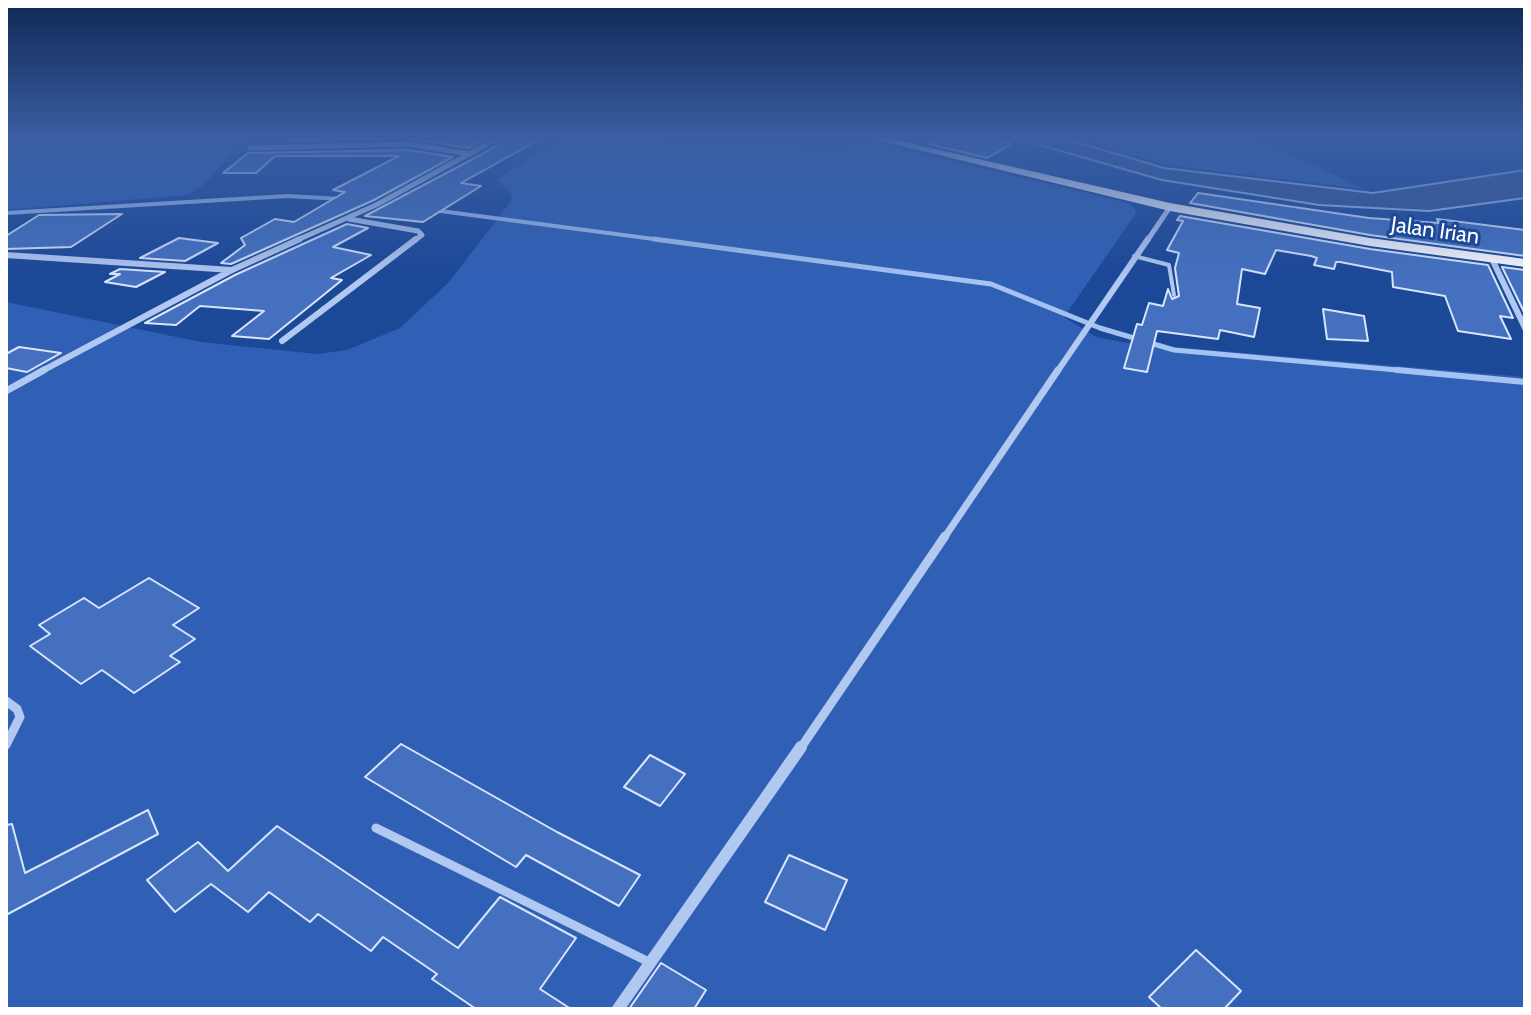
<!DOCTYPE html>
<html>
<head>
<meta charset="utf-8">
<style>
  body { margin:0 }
  #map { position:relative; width:1531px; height:1015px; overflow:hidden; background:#1c4898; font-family:Cabin,sans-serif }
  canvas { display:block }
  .frame { position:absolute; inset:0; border:8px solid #fff; pointer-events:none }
</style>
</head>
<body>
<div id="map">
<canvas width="1531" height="1015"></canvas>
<div class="frame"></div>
</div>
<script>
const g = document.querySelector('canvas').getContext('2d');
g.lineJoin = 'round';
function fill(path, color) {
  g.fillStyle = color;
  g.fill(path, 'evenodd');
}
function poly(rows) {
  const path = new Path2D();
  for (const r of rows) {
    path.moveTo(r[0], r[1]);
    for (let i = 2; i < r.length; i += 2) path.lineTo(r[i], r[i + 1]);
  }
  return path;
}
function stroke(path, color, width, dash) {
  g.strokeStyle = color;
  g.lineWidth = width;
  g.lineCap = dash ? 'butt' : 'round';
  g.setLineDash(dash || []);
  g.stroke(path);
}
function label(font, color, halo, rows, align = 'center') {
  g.font = font + ' Cabin,sans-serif';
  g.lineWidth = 6;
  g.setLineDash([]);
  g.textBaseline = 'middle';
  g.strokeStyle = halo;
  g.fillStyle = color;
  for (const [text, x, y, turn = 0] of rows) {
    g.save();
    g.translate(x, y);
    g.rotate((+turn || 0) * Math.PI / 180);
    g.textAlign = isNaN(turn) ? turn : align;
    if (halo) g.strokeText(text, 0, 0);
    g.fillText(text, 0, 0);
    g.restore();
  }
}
const green = poly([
  [6,137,253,137,231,155,203,185,188,195,6,210],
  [561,137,647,137,694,145,767,141,829,149,866,141,1125,202,1134,207,1136,213,1064,317,1096,337,1127,343,1525,377,1525,1009,6,1009,6,302,201,342,317,354,347,350,400,328,449,282,512,200,511,193,497,180],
  [1072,137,1255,137,1364,189,1168,165]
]);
const water = poly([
  [1012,137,1060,137,1164,168,1373,193,1525,170,1525,198,1429,211,1319,205,1162,180,1012,137]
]);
const streamFar2 = poly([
  [433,210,669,241],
  [6,213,287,196,342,199]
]);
const streamFar1 = poly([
  [654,239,991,284,1100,328,1174,350,1419,372]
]);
const stream = poly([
  [1397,370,1525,382]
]);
const building = poly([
  [295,137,489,137,468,148,408,138,291,141,295,137],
  [505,137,544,137,461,183,481,186,423,222,365,216,473,159,503,142,505,137],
  [930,137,981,137,1012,144,987,158,929,144,930,137],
  [408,150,453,157,374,200,231,264,221,263,245,245,241,238,275,219,294,222,345,192,333,190,399,156,275,156,256,173,223,173,248,153,408,150],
  [1198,193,1369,218,1439,223,1437,219,1525,230,1525,256,1370,235,1190,203,1198,193],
  [122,214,71,247,6,249,6,236,39,215,122,214],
  [1180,216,1370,249,1488,265,1513,318,1500,316,1511,339,1458,331,1445,296,1393,287,1392,272,1340,262,1336,262,1334,269,1314,265,1317,258,1311,256,1276,250,1265,274,1242,269,1237,304,1260,308,1254,337,1220,330,1218,339,1157,331,1147,372,1124,368,1137,324,1142,325,1149,303,1163,306,1168,289,1172,299,1179,296,1175,268,1179,253,1167,250,1183,221,1177,220,1180,216],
  [347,224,368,228,333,247,371,255,331,278,342,280,269,339,232,336,264,311,200,306,176,325,145,323,235,275,347,224],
  [179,238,218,243,185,261,140,258,179,238],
  [1502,267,1525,270,1525,314,1502,267],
  [120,269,165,272,136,287,105,282,120,274,110,274,120,269],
  [1323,309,1364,316,1368,341,1327,339,1323,309],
  [19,347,61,353,27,372,6,368,6,354,19,347],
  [149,578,199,608,173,625,195,639,170,656,180,662,134,693,102,670,81,684,30,646,50,634,39,625,84,598,99,608,149,578],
  [401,744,557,832,640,875,619,906,526,855,516,867,365,777,401,744],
  [650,755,685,774,660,806,624,787,650,755],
  [148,810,158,834,6,915,6,825,12,824,25,873,148,810],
  [277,826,458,948,500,897,576,938,540,989,571,1009,476,1009,432,979,437,974,383,937,371,951,318,914,310,922,269,892,248,912,211,884,175,912,147,880,198,842,228,871,277,826],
  [789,855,847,880,825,930,765,902,789,855],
  [1196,950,1241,991,1224,1009,1162,1009,1149,997,1196,950],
  [661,963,706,990,694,1009,629,1009,661,963]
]);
const serviceFar1 = poly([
  [1134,256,1169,265,1174,295]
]);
const service = poly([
  [376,828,651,963]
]);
const minorFar4 = poly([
  [250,148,408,144,470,154],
  [349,219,418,231,422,235,414,241],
  [295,241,376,205,500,137],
  [1147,241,1170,207]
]);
const minorFar3 = poly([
  [6,255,232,270],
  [1492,259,1525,328],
  [282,341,416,239],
  [40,372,232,270,300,239],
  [1057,372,1148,239]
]);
const minorFar2 = poly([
  [6,391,44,370],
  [944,538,1058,370]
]);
const minorFar1 = poly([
  [6,701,17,709,20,717,6,745],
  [800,749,945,536]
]);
const minor = poly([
  [618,1009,801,747]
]);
const primary = poly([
  [865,137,883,137,1170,203,1370,238,1525,259,1525,267,1370,246,1170,211,865,137]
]);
const farStreetnames = [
  ["Jalan Irian",1435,231,8]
];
fill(green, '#3060b5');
fill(water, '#355590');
stroke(water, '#a4c2f2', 2);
stroke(streamFar2, '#a4c2f2', 4);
stroke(streamFar1, '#a4c2f2', 5);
stroke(stream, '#a4c2f2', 6);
fill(building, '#4470bf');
stroke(building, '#d8e5fb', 2);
stroke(serviceFar1, '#b1c8f0', 4);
stroke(service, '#b1c8f0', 9);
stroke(minorFar4, '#b1c8f0', 5);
stroke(minorFar3, '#b1c8f0', 6);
stroke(minorFar2, '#b1c8f0', 7);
stroke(minorFar1, '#b1c8f0', 9);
stroke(minor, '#b1c8f0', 12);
fill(primary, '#fafbff');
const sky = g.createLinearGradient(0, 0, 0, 279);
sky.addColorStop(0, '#0f2854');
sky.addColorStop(0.49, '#3a5ea2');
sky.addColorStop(1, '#3a5ea200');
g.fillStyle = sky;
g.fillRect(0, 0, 1531, 279);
label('22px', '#fff', '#1c4898', farStreetnames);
</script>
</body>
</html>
